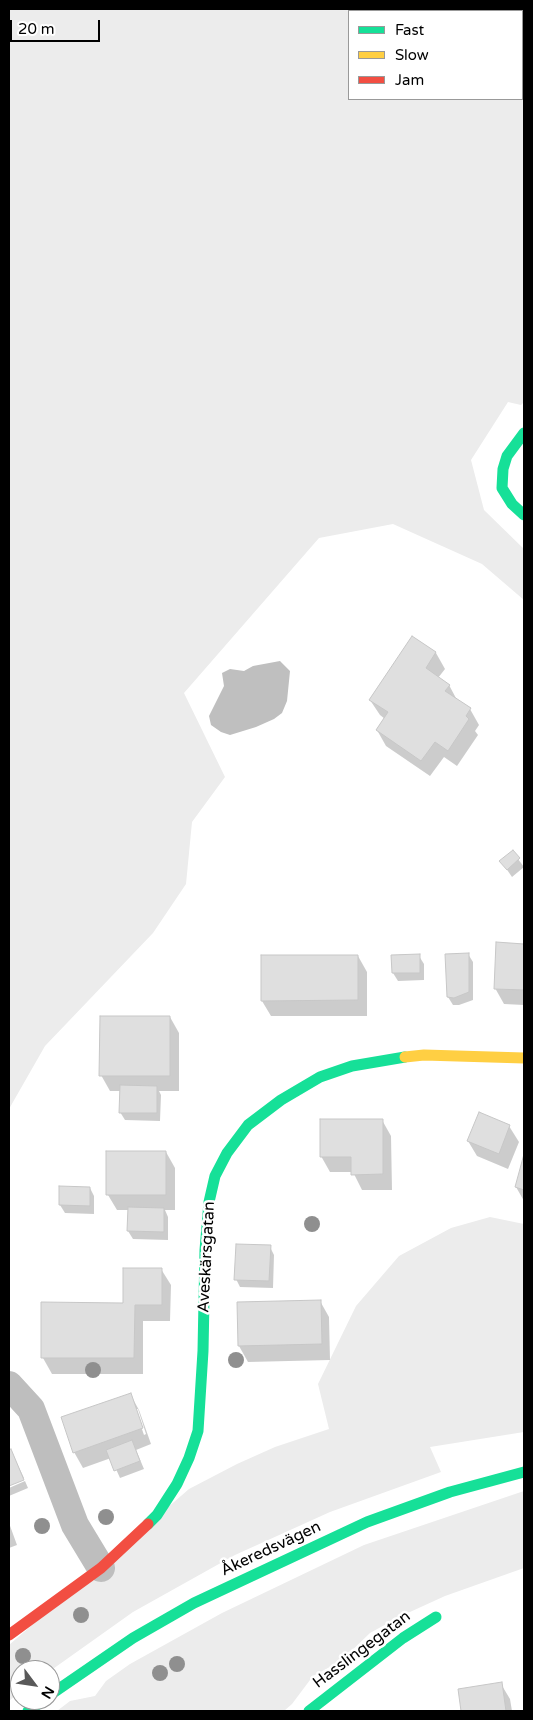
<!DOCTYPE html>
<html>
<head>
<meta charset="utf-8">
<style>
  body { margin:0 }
  #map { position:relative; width:533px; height:1720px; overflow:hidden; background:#fff; font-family:"Varela Round",sans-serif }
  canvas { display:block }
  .frame { position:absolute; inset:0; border:10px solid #000; pointer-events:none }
  .legend { position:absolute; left:348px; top:10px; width:175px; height:90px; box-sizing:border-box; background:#fff; border:1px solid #999; margin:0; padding:6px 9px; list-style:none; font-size:15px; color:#000 }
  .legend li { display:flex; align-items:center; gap:10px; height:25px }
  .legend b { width:25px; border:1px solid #999 }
  .north { position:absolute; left:10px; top:1660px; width:50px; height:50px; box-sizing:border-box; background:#fff; border:1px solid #999; border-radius:50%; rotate:121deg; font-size:14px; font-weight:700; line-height:20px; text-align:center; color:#000 }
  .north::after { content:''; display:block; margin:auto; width:18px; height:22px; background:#595959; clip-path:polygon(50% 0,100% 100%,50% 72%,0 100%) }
  .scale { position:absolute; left:10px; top:20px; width:90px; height:22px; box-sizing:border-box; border:2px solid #000; border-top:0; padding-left:6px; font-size:15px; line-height:18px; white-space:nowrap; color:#000; -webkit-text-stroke:4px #fff; paint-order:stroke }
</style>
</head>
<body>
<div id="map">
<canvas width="533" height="1720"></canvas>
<div class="frame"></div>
<ul class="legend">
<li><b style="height:6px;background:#16e098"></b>Fast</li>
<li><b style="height:6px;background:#ffcf43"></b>Slow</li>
<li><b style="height:6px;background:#f24e42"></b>Jam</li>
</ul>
<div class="north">N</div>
<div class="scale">20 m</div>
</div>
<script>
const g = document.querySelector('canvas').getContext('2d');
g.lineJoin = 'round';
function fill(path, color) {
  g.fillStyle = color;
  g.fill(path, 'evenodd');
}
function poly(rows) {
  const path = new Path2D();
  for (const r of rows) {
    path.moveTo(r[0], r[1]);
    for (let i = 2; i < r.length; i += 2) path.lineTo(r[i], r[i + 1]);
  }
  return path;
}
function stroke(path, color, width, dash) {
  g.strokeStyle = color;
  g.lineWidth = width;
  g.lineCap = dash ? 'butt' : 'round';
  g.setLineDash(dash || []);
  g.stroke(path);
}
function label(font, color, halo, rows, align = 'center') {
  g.font = font + ' "Varela Round",sans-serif';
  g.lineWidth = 5;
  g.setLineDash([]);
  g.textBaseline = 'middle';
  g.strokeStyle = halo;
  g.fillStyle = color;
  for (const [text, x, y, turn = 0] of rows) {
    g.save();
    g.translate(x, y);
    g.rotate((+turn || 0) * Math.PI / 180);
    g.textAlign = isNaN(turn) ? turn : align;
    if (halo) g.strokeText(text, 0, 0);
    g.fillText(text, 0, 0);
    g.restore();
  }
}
const green = poly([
  [9,9,524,9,524,402,521,405,508,402,471,460,484,510,524,549,524,600,482,564,393,524,319,538,184,693,225,777,192,822,186,884,153,933,45,1046,9,1109],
  [349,11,522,11,522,99,349,99],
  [490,1217,524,1224,524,1432,430,1447,441,1472,330,1512,235,1555,133,1612,50,1671,20,1670,20,1692,9,1701,9,1645,189,1489,237,1464,275,1447,329,1429,318,1384,356,1306,399,1256,451,1228],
  [524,1491,524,1568,445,1596,399,1617,370,1633,341,1661,313,1676,292,1704,284,1711,57,1711,70,1701,95,1696,106,1681,130,1664,222,1613,364,1545]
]);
const water = poly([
  [280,661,290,671,287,701,282,713,274,719,256,727,230,735,221,732,211,725,209,716,224,686,222,673,230,669,244,671,253,666]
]);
const shadow = poly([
  [413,638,436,653,445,669,438,678,449,685,457,700,470,709,479,725,475,731,478,735,457,766,444,757,430,776,386,746,377,730,385,719,380,715,370,700],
  [512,851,524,867,512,877,501,861],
  [498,943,524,945,524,1005,504,1004,495,988],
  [468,954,473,962,473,1000,459,1005,453,1005,448,997],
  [358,956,367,972,367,1016,271,1016,262,1001],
  [419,956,424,964,424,980,398,981,393,973],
  [170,1017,179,1033,179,1091,159,1091,161,1095,160,1121,125,1120,120,1112,121,1091,110,1091,101,1075],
  [382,1120,391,1136,392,1190,362,1190,353,1172,330,1172,321,1156],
  [509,1126,519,1142,508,1169,477,1156,468,1141],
  [166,1152,175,1168,175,1210,165,1210,168,1217,168,1240,133,1239,128,1231,129,1210,117,1210,108,1195],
  [524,1158,524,1201,516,1187],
  [90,1188,94,1196,94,1214,65,1213,60,1205],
  [9,1231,10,1232,9,1276],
  [270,1247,274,1255,273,1288,240,1287,236,1279],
  [161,1269,171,1285,170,1321,143,1321,143,1374,52,1374,43,1358,43,1303,124,1304],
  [320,1301,329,1317,330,1360,248,1362,239,1346,238,1303],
  [130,1394,139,1410,151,1444,136,1450,144,1469,120,1478,111,1458,83,1468,74,1452],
  [135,1409,138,1409,146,1434,144,1435],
  [11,1451,24,1478,9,1485,9,1452],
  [25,1481,28,1488,9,1496,9,1488],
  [9,1523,17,1545,9,1548],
  [501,1684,510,1699,512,1711,463,1711,460,1690]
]);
const building = poly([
  [412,636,436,652,426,668,450,685,445,691,471,708,466,716,469,719,448,751,435,742,421,761,376,730,388,712,369,700,412,636],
  [513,850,520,858,507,870,499,861,513,850],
  [496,942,524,944,524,990,494,989,496,942],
  [469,953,469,992,454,998,447,997,445,954,469,953],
  [420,954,420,973,392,973,391,955,420,954],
  [261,955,358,955,358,1000,261,1001,261,955],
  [100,1016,170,1016,170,1076,99,1076,100,1016],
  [120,1085,157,1086,157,1113,119,1113,120,1085],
  [479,1112,510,1125,499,1154,467,1141,479,1112],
  [320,1119,383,1119,383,1174,351,1175,351,1157,320,1157,320,1119],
  [106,1151,166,1151,166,1195,106,1195,106,1151],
  [524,1154,524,1190,515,1187,524,1154],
  [59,1186,90,1187,90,1206,59,1205,59,1186],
  [128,1207,164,1208,164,1232,127,1231,128,1207],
  [236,1244,271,1245,269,1281,234,1280,236,1244],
  [123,1268,162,1268,162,1305,135,1305,134,1358,41,1358,41,1302,123,1303,123,1268],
  [321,1300,322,1344,238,1346,237,1302,321,1300],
  [131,1393,143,1428,73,1453,61,1417,131,1393],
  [132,1440,140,1461,114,1471,106,1450,132,1440],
  [11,1449,24,1480,9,1486,9,1450,11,1449],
  [502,1682,506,1711,461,1711,458,1689,502,1682]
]);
const street = poly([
  [9,1385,31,1409,75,1525,101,1568]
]);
const fast = poly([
  [524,433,507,456,503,469,502,488,512,504,524,515],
  [148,1524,157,1515,177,1484,189,1458,198,1431,203,1351,205,1250,209,1202,215,1176,227,1153,248,1125,281,1100,320,1077,352,1066,405,1057],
  [50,1695,133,1638,194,1603,367,1522,450,1492,524,1472],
  [28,1711,44,1700],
  [309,1711,403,1638,436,1617]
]);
const slow = poly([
  [405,1057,424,1055,524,1058]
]);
const jam = poly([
  [9,1635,101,1568,148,1524]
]);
const trees = [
  [312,1224],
  [236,1360],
  [93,1370],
  [106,1517],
  [42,1526],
  [81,1615],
  [23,1656],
  [177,1664],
  [160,1673]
];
const streetNames = [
  ["Aveskärsgatan",207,1257,-87],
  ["Åkeredsvägen",271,1549,-25],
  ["Hasslingegatan",362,1650,-37]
];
fill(green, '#ececec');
fill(water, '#bfbfbf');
fill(shadow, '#0003');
fill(building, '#dfdfdf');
stroke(building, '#c7c7c7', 1);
stroke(street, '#bebebe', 28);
stroke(fast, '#16e098', 11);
stroke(slow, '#ffcf43', 11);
stroke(jam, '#f24e42', 11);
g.fillStyle = '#8f8f8f';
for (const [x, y] of trees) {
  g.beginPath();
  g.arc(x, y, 8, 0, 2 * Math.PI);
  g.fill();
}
label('16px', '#000', '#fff', streetNames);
</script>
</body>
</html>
